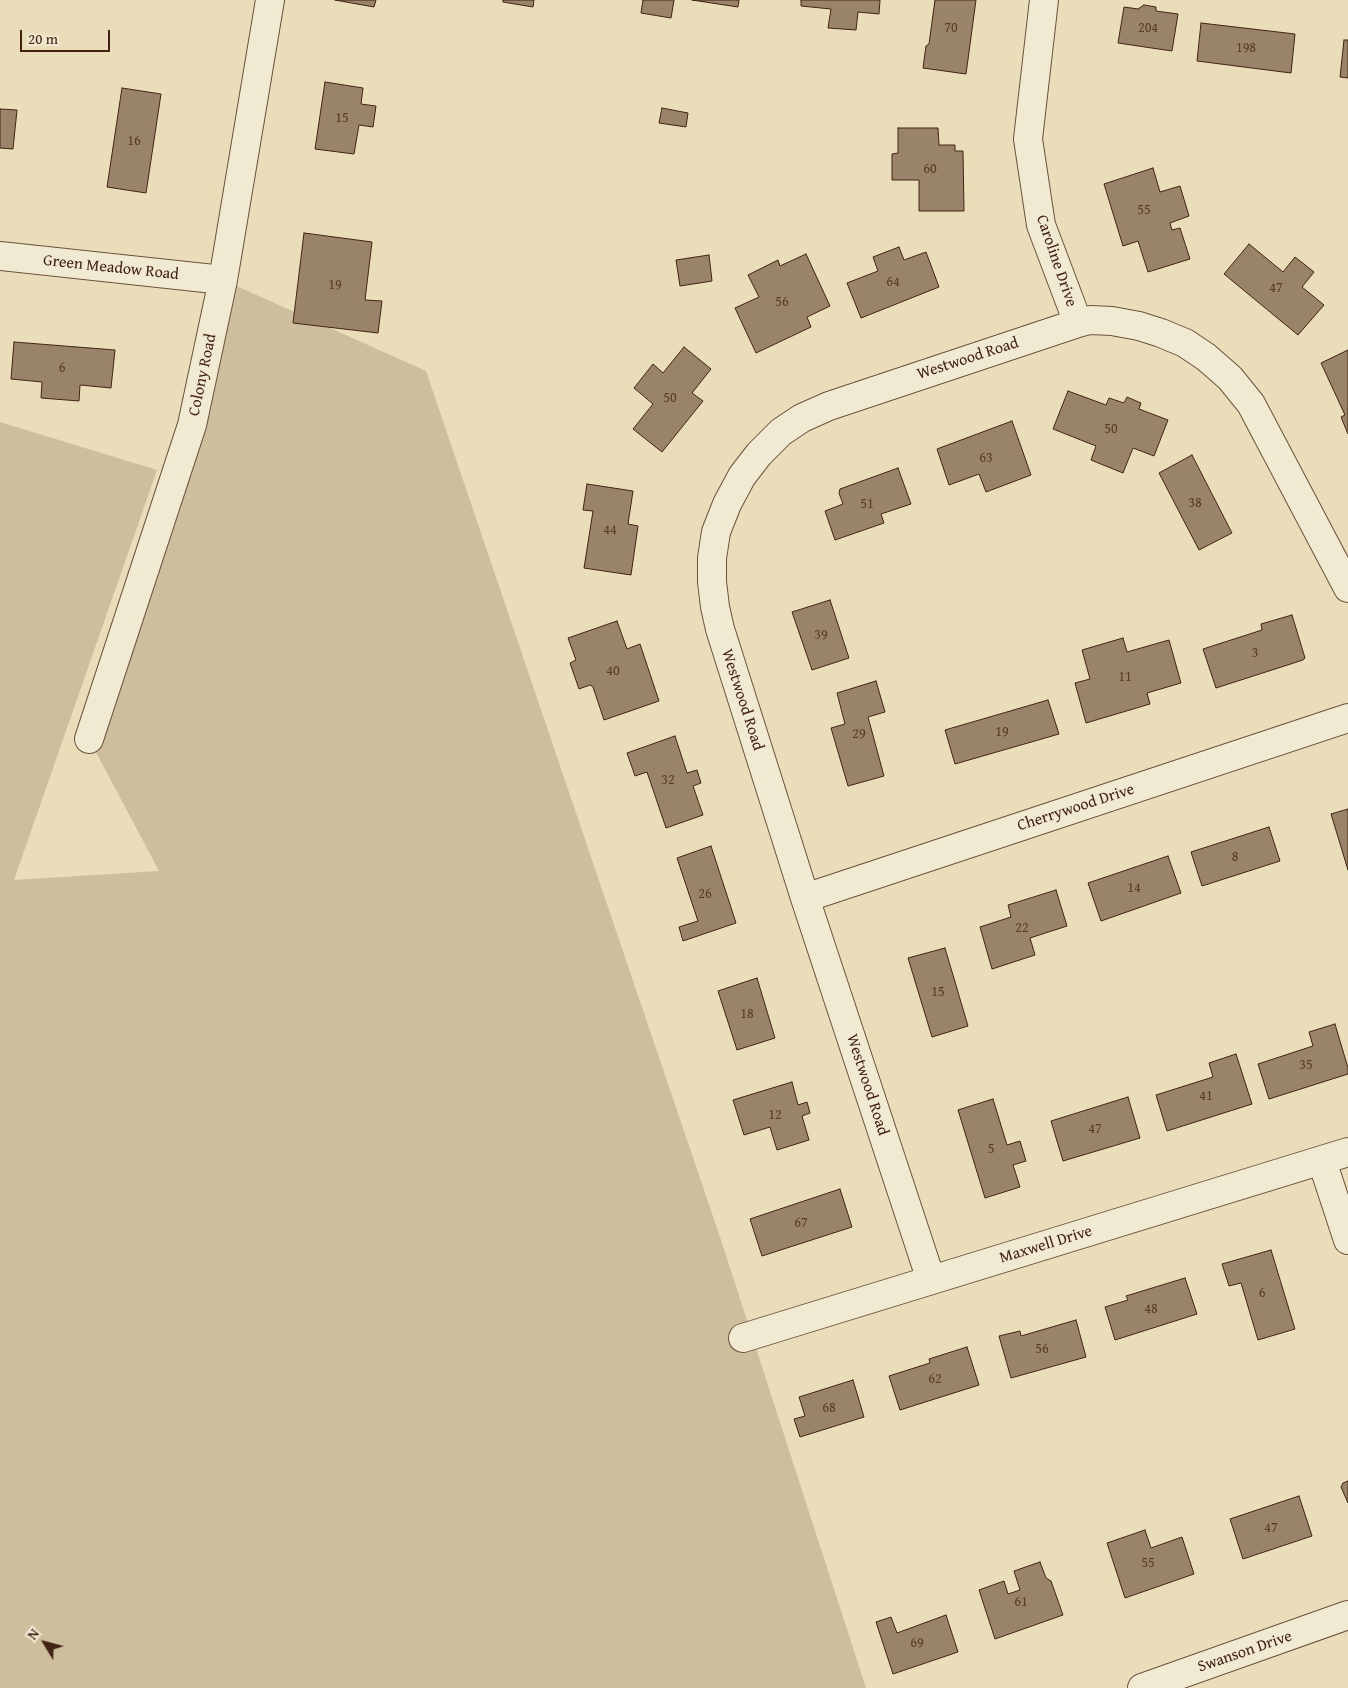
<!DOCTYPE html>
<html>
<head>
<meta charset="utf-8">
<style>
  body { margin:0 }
  #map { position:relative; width:1348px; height:1688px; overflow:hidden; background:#e9deb9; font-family:"Gentium Book Plus",serif }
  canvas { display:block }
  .north { position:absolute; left:20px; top:1618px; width:50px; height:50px; -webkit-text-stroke:4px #f1ead2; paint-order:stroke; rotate:307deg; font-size:14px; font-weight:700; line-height:20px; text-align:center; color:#432215 }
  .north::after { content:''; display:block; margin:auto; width:18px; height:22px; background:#432215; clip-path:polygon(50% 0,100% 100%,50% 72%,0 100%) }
  .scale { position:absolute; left:20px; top:30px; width:90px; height:22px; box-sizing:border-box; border:2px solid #432215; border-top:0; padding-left:6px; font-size:15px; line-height:18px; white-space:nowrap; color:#432215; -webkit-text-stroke:4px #f1ead2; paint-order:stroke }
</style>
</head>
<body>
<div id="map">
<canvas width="1348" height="1688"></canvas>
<div class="north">N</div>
<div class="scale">20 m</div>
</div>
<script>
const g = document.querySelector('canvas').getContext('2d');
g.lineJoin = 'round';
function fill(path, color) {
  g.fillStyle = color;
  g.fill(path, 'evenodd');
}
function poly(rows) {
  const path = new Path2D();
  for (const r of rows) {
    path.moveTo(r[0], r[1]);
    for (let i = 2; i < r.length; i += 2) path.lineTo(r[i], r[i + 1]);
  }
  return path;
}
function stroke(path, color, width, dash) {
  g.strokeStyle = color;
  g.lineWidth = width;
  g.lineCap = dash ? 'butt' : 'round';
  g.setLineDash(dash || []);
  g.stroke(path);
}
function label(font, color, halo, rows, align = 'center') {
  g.font = font + ' "Gentium Book Plus",serif';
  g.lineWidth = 4;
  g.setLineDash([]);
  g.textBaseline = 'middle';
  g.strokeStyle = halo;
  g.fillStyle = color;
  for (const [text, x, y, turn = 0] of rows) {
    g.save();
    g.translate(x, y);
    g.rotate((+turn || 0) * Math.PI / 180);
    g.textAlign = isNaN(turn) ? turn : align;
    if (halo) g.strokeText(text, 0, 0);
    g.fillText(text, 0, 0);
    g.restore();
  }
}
const green = poly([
  [223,280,426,371,720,1237,866,1688,0,1688,0,422,157,470,14,880,159,871,89,739]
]);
const building = poly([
  [335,0,376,0,374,7,335,0],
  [503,0,534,0,533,7,503,2,503,0],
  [643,0,674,0,671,18,641,13,643,0],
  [692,0,739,0,738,7,692,0],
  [801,0,880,0,879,14,858,12,856,30,828,28,831,9,801,6,801,0],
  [935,0,976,0,966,74,923,68,926,46,929,44,935,0],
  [1144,5,1156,7,1156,11,1178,14,1172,51,1118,43,1124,7,1138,9,1144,5],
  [1201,23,1295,34,1291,73,1197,61,1201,23],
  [1344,40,1348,40,1348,78,1340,77,1344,40],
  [325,82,363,88,361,104,376,106,373,127,359,125,354,154,315,149,325,82],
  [122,88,161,94,146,193,107,187,122,88],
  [662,108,688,113,686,127,659,123,662,108],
  [0,109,17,110,13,149,0,148,0,109],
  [898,128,938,128,939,145,955,145,955,151,963,151,964,211,919,211,919,180,892,180,892,154,898,153,898,128],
  [1153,168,1160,192,1180,186,1189,216,1170,223,1172,230,1180,228,1190,259,1148,272,1138,241,1123,246,1104,184,1153,168],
  [304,233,372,242,365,300,382,301,378,333,293,323,304,233],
  [1249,244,1283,272,1295,257,1314,272,1302,287,1324,305,1298,335,1224,274,1249,244],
  [899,247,904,260,926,252,939,287,861,318,847,283,878,271,873,257,899,247],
  [806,254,830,306,807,317,811,327,756,353,735,308,759,297,748,275,778,260,780,266,806,254],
  [709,255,712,281,680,286,676,260,709,255],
  [14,342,115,350,111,388,80,385,79,401,41,398,42,382,11,379,14,342],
  [684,347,711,369,692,393,703,401,662,452,633,429,653,404,634,388,653,364,663,373,684,347],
  [1348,350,1348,434,1341,417,1345,415,1321,363,1348,350],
  [1068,391,1106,405,1109,398,1124,403,1127,397,1141,403,1139,409,1168,420,1154,456,1133,448,1123,473,1091,460,1096,446,1053,429,1068,391],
  [1012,421,1031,475,986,492,979,474,949,485,937,449,1012,421],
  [1192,455,1232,533,1199,550,1159,473,1192,455],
  [898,468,911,504,881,514,884,523,835,540,825,511,843,504,839,493,840,489,898,468],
  [587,484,633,491,628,524,638,526,631,575,584,568,593,511,583,510,587,484],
  [830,600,849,658,812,670,792,612,830,600],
  [1292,615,1305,658,1303,660,1216,688,1203,649,1262,630,1261,624,1292,615],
  [617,621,627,649,640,644,659,701,604,720,593,687,590,685,579,689,570,663,576,660,568,638,617,621],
  [1123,638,1127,652,1169,640,1181,683,1147,693,1150,704,1086,723,1075,683,1090,679,1082,650,1123,638],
  [876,681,885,712,868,717,884,776,848,786,831,728,845,724,837,693,876,681],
  [1048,700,1059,734,955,764,945,730,1048,700],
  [675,736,687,773,697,770,701,783,693,786,703,815,666,828,647,772,635,776,627,753,675,736],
  [1348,809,1348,870,1331,814,1348,809],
  [1269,827,1280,861,1202,886,1191,852,1269,827],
  [711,846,736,923,683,941,679,927,698,921,677,858,711,846],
  [1168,856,1181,893,1101,921,1088,883,1168,856],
  [1056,890,1067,926,1030,938,1035,955,992,969,980,927,1011,917,1008,905,1056,890],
  [945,948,968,1026,932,1037,908,958,945,948],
  [757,978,775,1038,737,1050,718,991,757,978],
  [1335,1024,1348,1068,1348,1074,1269,1099,1258,1064,1313,1046,1309,1032,1335,1024],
  [1236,1054,1252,1104,1167,1131,1156,1095,1213,1077,1209,1063,1236,1054],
  [792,1082,798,1105,807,1102,810,1113,802,1116,809,1140,777,1150,770,1127,744,1135,733,1100,792,1082],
  [1128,1097,1140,1138,1063,1161,1051,1121,1128,1097],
  [993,1099,1007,1145,1020,1141,1026,1161,1013,1165,1020,1187,985,1198,958,1110,993,1099],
  [840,1189,852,1227,762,1256,750,1219,840,1189],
  [1271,1250,1295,1329,1258,1340,1241,1283,1229,1286,1222,1264,1271,1250],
  [1185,1278,1197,1314,1115,1340,1105,1307,1128,1300,1126,1296,1185,1278],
  [1076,1320,1086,1357,1011,1378,999,1336,1020,1331,1021,1336,1076,1320],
  [967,1347,979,1385,900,1410,889,1376,930,1363,929,1359,967,1347],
  [853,1380,864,1417,800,1437,794,1419,805,1416,799,1397,853,1380],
  [1348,1481,1348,1503,1341,1487,1343,1483,1348,1481],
  [1299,1496,1312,1536,1243,1559,1230,1519,1299,1496],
  [1145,1530,1151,1548,1182,1537,1194,1574,1125,1598,1107,1543,1145,1530],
  [1040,1562,1046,1578,1051,1581,1063,1615,995,1639,979,1590,1004,1581,1008,1594,1020,1590,1014,1571,1040,1562],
  [946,1615,958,1652,893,1674,876,1622,891,1617,897,1633,946,1615]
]);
const minor = poly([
  [1044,0,1028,139,1041,225,1078,323,1090,320,1112,321,1139,326,1161,333,1185,343,1206,357,1230,378,1251,404,1348,588],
  [0,256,223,280],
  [89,739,192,425,223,280,270,0],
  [805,898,1348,718],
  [1322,1161,1348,1240],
  [931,1280,805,898,720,629,715,607,712,582,712,558,716,532,727,504,742,476,759,454,781,432,802,418,829,406,1078,323],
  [743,1338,1348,1152],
  [1142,1688,1348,1615]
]);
const numberNames = [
  ["70",951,28],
  ["204",1148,28],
  ["198",1246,48],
  ["15",342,118],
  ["16",134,141],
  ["60",930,169],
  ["55",1144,210],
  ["64",893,282],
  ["19",335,285],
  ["47",1276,288],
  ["56",782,302],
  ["6",62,368],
  ["50",670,398],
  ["50",1111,429],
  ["63",986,458],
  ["38",1195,503],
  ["51",867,504],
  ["44",610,530],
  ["39",821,635],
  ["3",1255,653],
  ["40",613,671],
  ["11",1125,677],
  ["19",1002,732],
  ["29",859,734],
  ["32",668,780],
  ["8",1235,857],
  ["14",1134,888],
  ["26",705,894],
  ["22",1022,928],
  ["15",938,992],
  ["18",747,1014],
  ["35",1306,1065],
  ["41",1206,1096],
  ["12",775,1115],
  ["47",1095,1129],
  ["5",991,1149],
  ["67",801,1223],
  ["6",1262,1293],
  ["48",1151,1309],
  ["56",1042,1349],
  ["62",935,1379],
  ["68",829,1408],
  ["47",1271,1528],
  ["55",1148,1563],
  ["61",1021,1602],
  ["69",917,1643]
];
const streetNames = [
  ["Caroline Drive",1056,261,71],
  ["Green Meadow Road",111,268,6],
  ["Westwood Road",968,359,-18],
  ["Colony Road",203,375,-78],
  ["Westwood Road",742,700,72],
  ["Cherrywood Drive",1076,808,-18],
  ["Westwood Road",867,1085,72],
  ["Maxwell Drive",1046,1245,-17],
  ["Swanson Drive",1245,1652,-19]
];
fill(green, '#cdbe9d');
fill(building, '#99846a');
stroke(building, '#432215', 1);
stroke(minor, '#6c513e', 30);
stroke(minor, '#f1ead2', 28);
label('14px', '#583a2a', null, numberNames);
label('16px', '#432215', '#f1ead2', streetNames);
</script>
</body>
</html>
